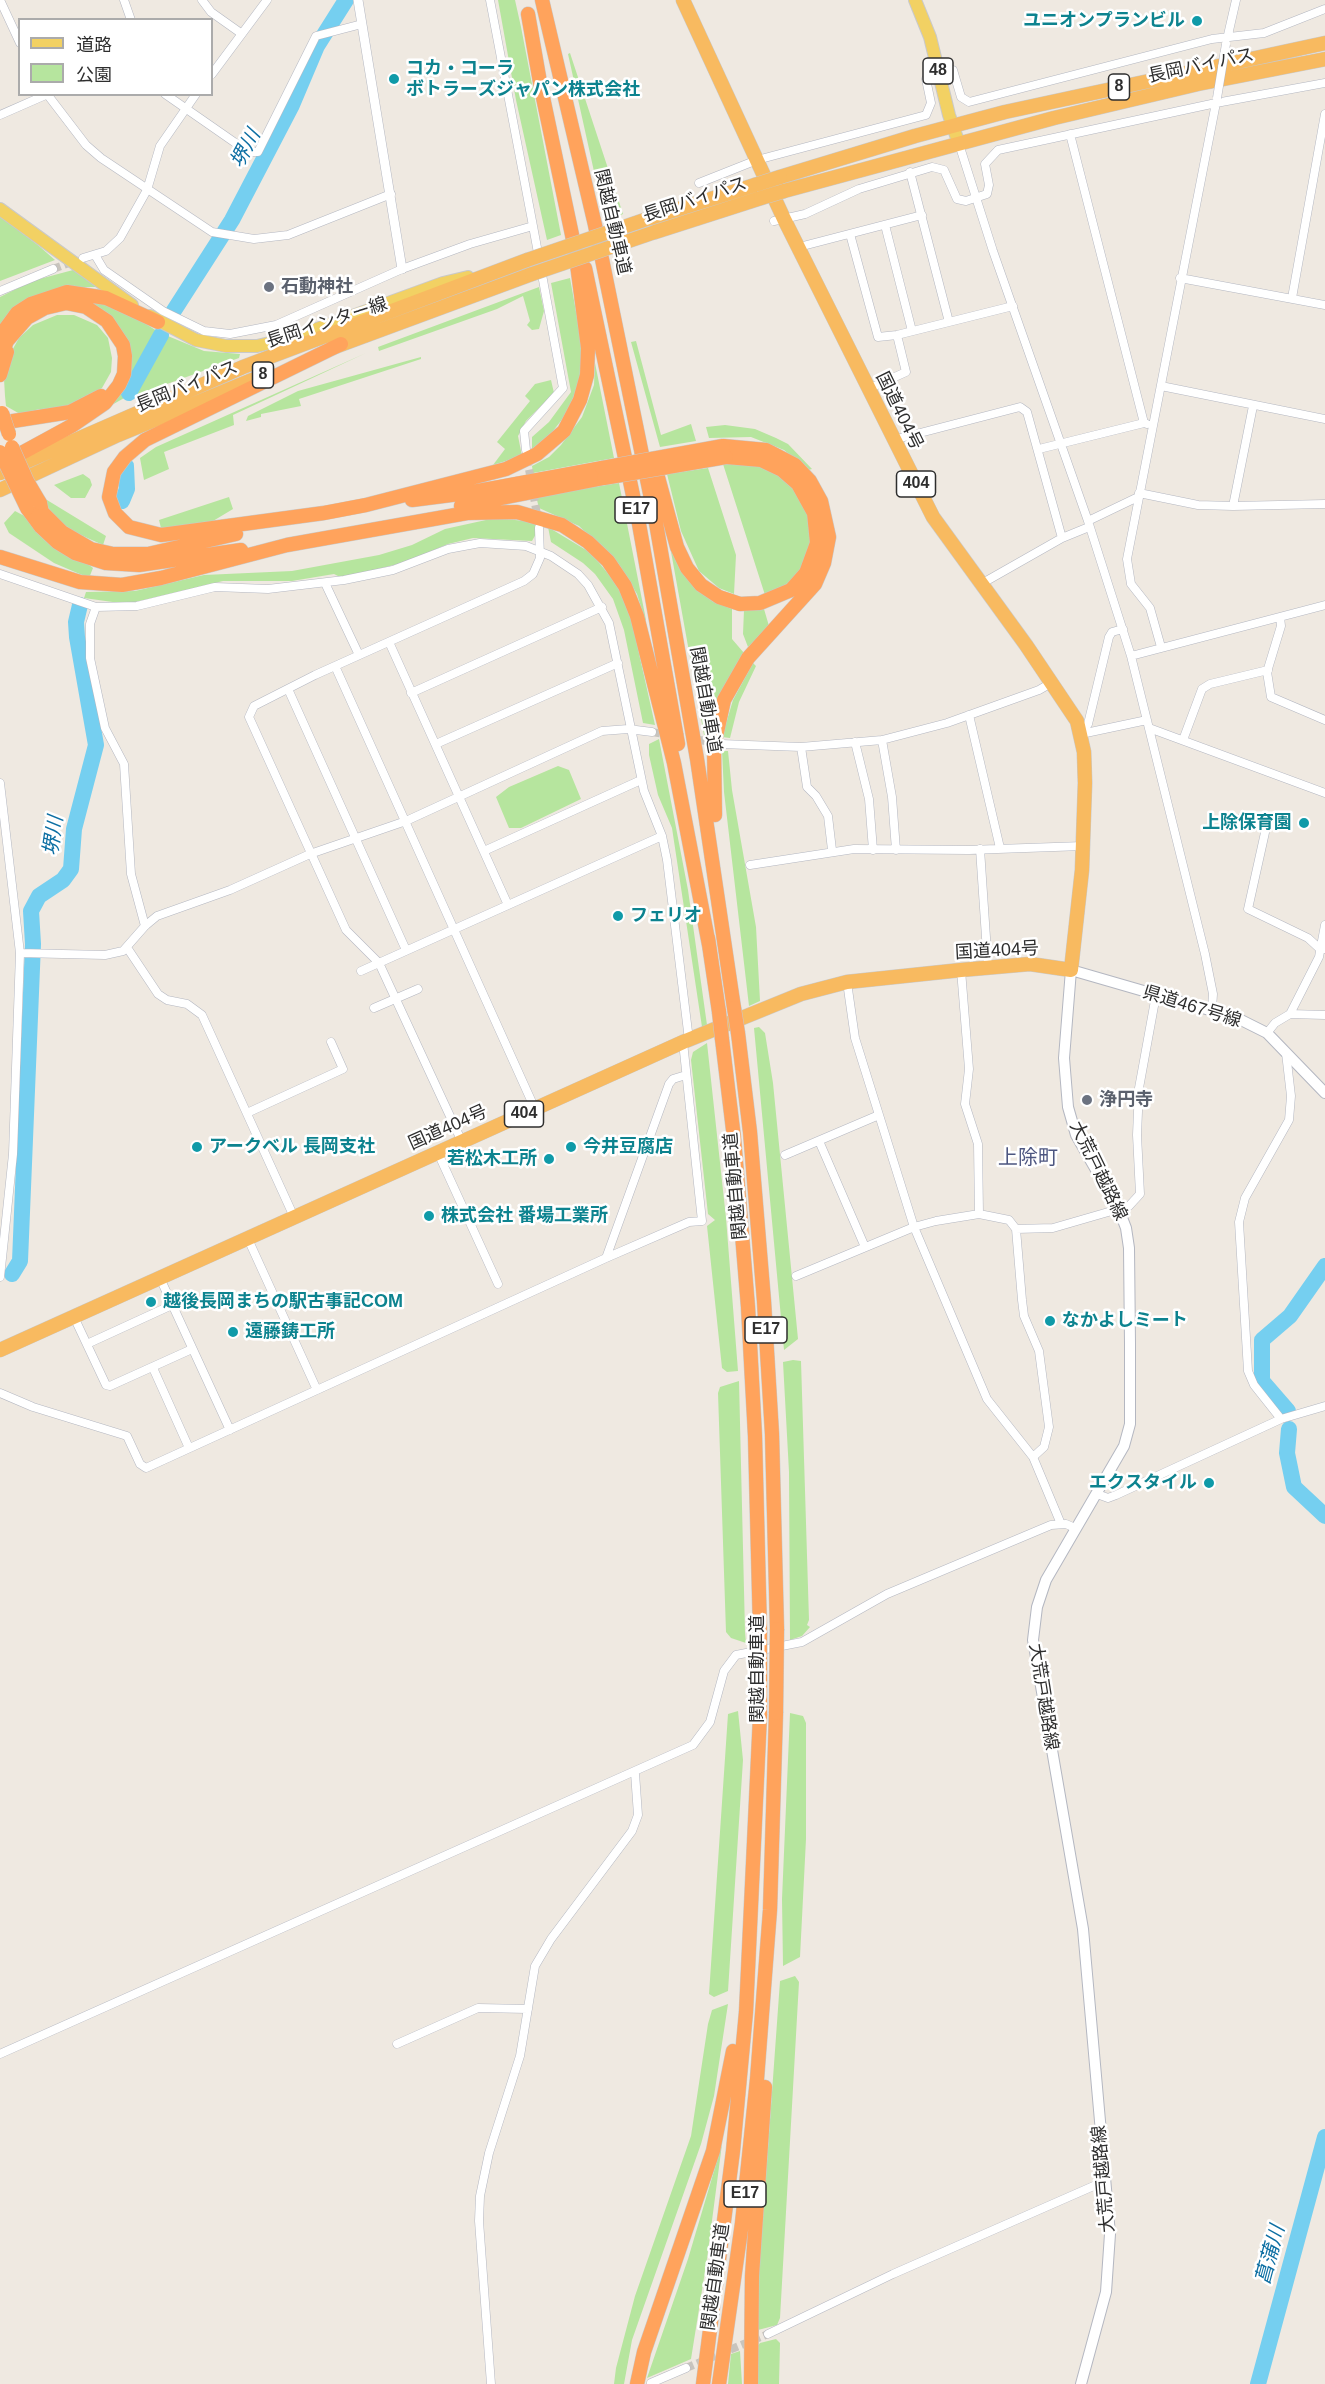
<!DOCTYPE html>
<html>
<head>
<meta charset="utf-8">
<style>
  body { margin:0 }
  #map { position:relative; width:1325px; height:2384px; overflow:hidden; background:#efe9e1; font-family:Arial,"Noto Sans JP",sans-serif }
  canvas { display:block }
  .legend { position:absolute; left:18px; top:18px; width:195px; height:78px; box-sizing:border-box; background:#fff; border:2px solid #ababab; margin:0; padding:8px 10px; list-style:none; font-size:18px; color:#2e2e2e }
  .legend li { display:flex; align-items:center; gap:12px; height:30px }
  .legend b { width:30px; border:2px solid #ababab }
</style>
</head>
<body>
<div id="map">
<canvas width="1325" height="2384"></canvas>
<ul class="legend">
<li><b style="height:8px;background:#f2d163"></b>道路</li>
<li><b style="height:16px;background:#b6e59e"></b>公園</li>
</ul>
</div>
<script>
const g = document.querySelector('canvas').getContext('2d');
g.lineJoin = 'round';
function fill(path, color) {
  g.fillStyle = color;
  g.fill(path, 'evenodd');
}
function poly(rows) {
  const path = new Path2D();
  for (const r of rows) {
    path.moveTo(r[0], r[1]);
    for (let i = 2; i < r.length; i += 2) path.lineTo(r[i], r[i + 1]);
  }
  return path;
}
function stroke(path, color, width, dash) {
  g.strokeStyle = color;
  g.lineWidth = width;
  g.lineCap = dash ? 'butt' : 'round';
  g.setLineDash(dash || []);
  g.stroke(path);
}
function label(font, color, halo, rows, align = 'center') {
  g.font = font + ' Arial,"Noto Sans JP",sans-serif';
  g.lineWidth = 5;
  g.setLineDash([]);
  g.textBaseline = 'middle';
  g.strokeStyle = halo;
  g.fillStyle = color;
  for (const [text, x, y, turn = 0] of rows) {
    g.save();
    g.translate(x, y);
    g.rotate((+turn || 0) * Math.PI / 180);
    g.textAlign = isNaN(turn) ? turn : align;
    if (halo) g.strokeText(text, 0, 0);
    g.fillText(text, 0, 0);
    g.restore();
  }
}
const green = poly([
  [498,0,515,0,521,27,561,235,547,240,516,100],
  [570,53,623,214,605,221,568,54],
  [0,216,39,246,55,260,0,281],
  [73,270,97,287,71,287,0,327,0,297,32,281],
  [570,278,582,345,580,380,567,413,546,440,532,450,532,437,549,422,571,392,551,283],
  [539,287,544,311,539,329,532,330,527,325,530,321,523,296,497,309,379,351,378,347],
  [88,298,129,313,160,333,126,397,110,406,126,376,107,313,90,303],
  [57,315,74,315,97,325,108,338,112,358,111,372,102,388,81,402,44,412,40,409,20,414,6,406,5,396,4,379,10,354,19,338,33,325],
  [163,334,204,351,240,354,239,358,131,397,142,370],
  [636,341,661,435,691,424,696,441,660,447,631,342],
  [366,353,233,415,234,425,164,452,169,469,144,480,140,458,156,447],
  [421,357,421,359,299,399,301,406,261,414,261,417,246,421,248,416,298,391],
  [595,363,614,458,533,473,532,466,549,457,561,445,582,417,594,385],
  [551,380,554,393,526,421,518,436,522,456,493,465,505,449,497,442,530,401,525,396,535,384],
  [725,425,755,429,776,438,788,444,812,469,808,470,784,450,751,437,709,438,706,427],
  [749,462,777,474,795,490,811,521,811,543,804,564,795,577,782,588,765,595,723,464],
  [708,468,736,555,734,594,719,588,699,571,681,531,667,474],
  [83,474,90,479,92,485,85,498,71,498,54,485],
  [619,483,646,620,645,620,637,594,618,563,579,526,539,508,536,496],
  [229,497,233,509,213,521,197,526,161,528,159,520],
  [47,500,106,536,103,545,74,532,59,521,43,501],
  [15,511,30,519,93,568,89,578,54,563,9,533,4,523],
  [495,518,535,522,537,532,532,541,473,538,448,544,406,562,342,578,334,574,292,581,223,581,127,604,84,598,86,592,135,591,204,575,292,571,379,555,412,545,445,529],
  [548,527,591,553,620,588,630,613,655,725,643,723,624,630,613,599,595,574,583,563,551,542],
  [670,546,694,587,712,601,732,609,732,639,744,653,720,696,710,736,704,735],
  [764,609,769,626,748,647,743,634,744,610],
  [753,663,756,666,739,702,730,738,722,737,733,700],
  [659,739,688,890,707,1025,702,1027,672,828,658,795,649,755,649,744],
  [722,751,728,751,732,790,756,927,760,1001,749,1006,724,792],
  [558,766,569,770,581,799,521,828,509,828,496,797,509,787],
  [759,1027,765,1033,773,1083,798,1339,784,1350,754,1028],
  [707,1043,726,1218,738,1371,727,1372,722,1368,707,1226,715,1220,708,1214,691,1060,693,1052],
  [793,1360,801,1361,809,1620,807,1625,810,1627,802,1636,790,1640,789,1472,783,1362],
  [739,1381,745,1632,746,1643,731,1638,726,1632,718,1393,720,1387],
  [738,1711,743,1760,728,1991,714,1997,709,1994,728,1714],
  [790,1713,803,1716,806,1723,806,1839,800,1957,783,1966,782,1899],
  [795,1976,799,1982,780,2318,777,2325,758,2330,755,2328,780,1981],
  [728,2004,714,2096,701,2144,632,2340,624,2384,614,2384,616,2368,635,2296,691,2136,708,2024,712,2010],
  [722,2144,707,2259,691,2359,647,2378,688,2259],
  [776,2339,780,2343,779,2384,756,2384,756,2348,760,2343],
  [740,2351,742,2384,728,2384,731,2354]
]);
const river = poly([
  [173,312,232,220,292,105,317,46,346,0],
  [129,393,161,335],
  [122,501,127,489,126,466],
  [12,1274,20,1261,33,944,31,911,39,896,63,880,71,869,74,829,96,745,77,637,76,622,80,605],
  [1288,1411,1262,1381,1262,1340,1290,1316,1325,1266],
  [1289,1429,1287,1453,1294,1487,1325,1516],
  [1258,2384,1325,2137]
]);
const minorTunnel = poly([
  [53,269,74,261],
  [527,458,538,520],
  [652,732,717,743],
  [686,2368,768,2334]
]);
const minor = poly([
  [0,0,20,43],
  [124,0,131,20],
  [202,0,211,12,242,34],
  [1228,35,1236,0],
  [212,74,267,0],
  [47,94,86,145,101,158,212,232,254,239,288,235,391,194],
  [165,94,234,142,250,152,258,152,316,36,362,24],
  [0,115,48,94],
  [1070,134,1144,423],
  [959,144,993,251,1088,521,1131,656,1205,954,1213,994,1212,1009],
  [910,172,949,322],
  [699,183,757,160,926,115,931,103,926,79,937,65,953,70,961,97,969,102,1212,39,1264,33,1325,9],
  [774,221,805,214,859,189,932,167,944,170,957,199,966,201,987,194,989,185,985,164,998,150,1216,103,1325,83],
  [885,225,912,331],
  [850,234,878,337,897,335,1013,306],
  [799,247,922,215],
  [95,255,104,270,163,311,204,331,230,334,276,325,402,269,470,244,533,226,490,0],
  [83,258,106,251,120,238,147,190,160,146,196,94],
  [1180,278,1325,305],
  [0,291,53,269],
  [1292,298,1325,114],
  [1161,386,1325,419],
  [868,389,906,372,897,335],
  [1253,406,1233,506,1325,504],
  [893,440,1020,407,1027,412,1062,538],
  [1039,449,1144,423,1147,424],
  [526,450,524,431,563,388,533,226],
  [1139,493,1198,505,1233,506],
  [1088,521,1138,497],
  [0,574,96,607],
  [325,583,359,655],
  [981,584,1062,538,1089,527],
  [1280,617,1281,626,1267,672,1271,697,1325,720],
  [389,642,508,905],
  [1161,647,1150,608,1131,584,1127,559,1216,103],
  [1131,656,1325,605],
  [335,666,535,1109],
  [288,689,406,950],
  [411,693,602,607],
  [969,715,1000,848],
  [1149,728,1325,793],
  [1081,734,1088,724,1109,637,1112,632,1123,629],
  [1081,734,1147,720],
  [882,740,892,797,896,850],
  [1183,740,1202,689,1210,684,1268,670],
  [855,742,869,799,873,850],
  [436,744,618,663],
  [721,744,801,747,882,740,947,723,1039,690,1051,683],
  [801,747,807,787,816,796,828,816,832,850],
  [0,783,20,953,13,1154,0,1277],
  [1232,817,1266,828,1248,909,1308,938,1320,949,1325,949],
  [980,849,988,967],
  [484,851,641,780],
  [750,865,854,849,969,850,1083,846],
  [145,926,131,874,124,764,105,728,90,658,90,624,96,607,137,606,215,587,268,589,344,580,393,570,448,549,480,543,526,546,551,556,578,574,588,585,609,623,644,791,662,836,667,860,689,1040],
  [128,949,158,994,167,1000,187,1004,202,1015,294,1217],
  [20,953,105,955,123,951,145,926,157,916,230,890,310,854,406,821,602,731,628,729,652,732],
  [961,970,969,1069,965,1104,978,1144,979,1214],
  [361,971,662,836],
  [847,982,855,1038,914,1227,987,1399,1033,1457,1061,1524],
  [374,1008,418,989],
  [1290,1014,1319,957,1325,925],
  [1267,1033,1275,1023,1290,1014,1325,1015],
  [247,1113,343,1069,331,1042],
  [819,1141,865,1247],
  [462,1142,379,963,346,930,249,717,254,706,315,675,524,581,533,574,540,558,539,528],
  [438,1153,498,1284],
  [785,1155,879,1115],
  [1016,1229,1022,1300,1024,1316,1039,1351,1049,1427,1044,1447,1033,1457],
  [248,1239,317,1390],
  [606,1258,669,1084,673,1079,686,1075],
  [796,1276,914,1227,936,1221,979,1214,1009,1220,1016,1229,1053,1228,1129,1206,1140,1194,1137,1135,1139,1088,1156,995],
  [160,1278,230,1430],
  [74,1317,106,1385,110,1386,192,1349],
  [87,1344,172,1305],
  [153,1368,189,1448],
  [0,1393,33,1407,127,1436,140,1464,146,1468,606,1258,689,1222,702,1221,683,1042],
  [1281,1419,1254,1385,1248,1371,1239,1222,1245,1198,1289,1120,1291,1096,1286,1053],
  [1097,1494,1108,1498,1116,1495,1281,1419,1325,1406],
  [397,2044,478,2008,528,2009],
  [0,2054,693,1745,710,1722,724,1671,736,1655,802,1642,887,1594,1051,1525,1066,1524,1075,1528],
  [768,2334,893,2274,1105,2181],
  [651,2383,686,2368],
  [491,2384,479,2221,480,2196,489,2153,520,2056,535,1966,551,1939,632,1831,638,1815,635,1773]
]);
const tertiary = poly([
  [358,0,402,269]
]);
const secondary = poly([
  [1081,2384,1106,2292,1110,2234,1083,1929,1033,1640,1037,1607,1046,1580,1124,1446,1130,1424,1130,1344,1129,1248,1126,1228,1119,1210,1076,1135,1068,1107,1064,1058,1071,970,1237,1018,1267,1033,1325,1093]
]);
const primary = poly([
  [915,0,930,37,949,115,959,144],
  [0,209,132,305],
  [150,316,196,340,226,346,257,346,295,337,443,283,468,277]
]);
const trunk = poly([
  [780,177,915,136,1005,112,1325,43],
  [784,191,1054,118,1198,84,1325,59],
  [650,218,755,185],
  [655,232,761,198],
  [332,348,532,274],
  [0,473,243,367,527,260],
  [0,490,118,435,269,373],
  [0,1350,683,1042,801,994,847,982,961,970,1030,964,1071,970,1082,870,1085,783,1084,752,1077,721,1026,645,933,517,784,219,683,0]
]);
const motorway = poly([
  [542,0,595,225,656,523,697,759,734,1008],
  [585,268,639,524,678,744],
  [0,336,17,313,31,304,67,292,106,298,158,322],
  [341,344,145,440,125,457,114,472,109,497,115,513,129,527,161,535,324,513,366,505,506,469,537,454,564,431,580,400,587,375,588,348,575,249,541,88,528,14],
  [0,358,7,341,27,318,45,308,66,303,86,307,107,321,123,345,125,356,124,374,119,385,105,403,73,425,7,461],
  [0,375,7,352],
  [0,423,70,412,101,396],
  [653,459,677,547,687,568,701,585,719,597,740,604,760,603,791,590,806,573,817,543,814,513,798,484,782,470,761,460,726,457],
  [412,500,467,493,602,468],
  [40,503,42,512,62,532,91,549,113,554,148,554,236,534],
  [461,506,604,478],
  [27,508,41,527,57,542,75,553,106,563,139,565,241,550],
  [0,557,80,582,122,585,161,578,287,545,467,513,517,512,562,525,588,542,608,561,625,586,637,616,674,763,709,945],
  [715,815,714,746,724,700,748,658,815,584,824,563,829,537,821,501,810,481,795,465,766,450,723,446],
  [708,938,719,1012],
  [738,1033,750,1132,764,1301,772,1434,777,1629],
  [722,1039,734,1138,748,1307,755,1436,760,1632],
  [637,2384,644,2352,713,2151,733,2051],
  [703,2384,733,2151,746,2012,760,1715],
  [719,2384,742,2223,757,2079,770,1910,776,1713],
  [751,2384,752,2276,765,2087]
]);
const minorBridge = poly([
  [1217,98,1226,44]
]);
const trunkBridge = poly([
  [755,185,780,177],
  [761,198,784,191],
  [527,260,650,218],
  [532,274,655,232]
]);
const motorwayBridge = poly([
  [2,413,9,434],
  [12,447,27,481,40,503],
  [0,452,27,508],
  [602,468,723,446],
  [604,478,726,457],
  [734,1008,738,1033],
  [719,1012,722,1039],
  [776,1713,777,1629],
  [760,1715,760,1632]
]);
const markers = [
  [1197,21,6,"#0f9aa8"],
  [394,79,6,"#0f9aa8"],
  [269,287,6,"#6b7280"],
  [1304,823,6,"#0f9aa8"],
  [618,916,6,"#0f9aa8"],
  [1087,1100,6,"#6b7280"],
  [197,1147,6,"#0f9aa8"],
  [571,1147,6,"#0f9aa8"],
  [549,1159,6,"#0f9aa8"],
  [429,1216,6,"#0f9aa8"],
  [151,1302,6,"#0f9aa8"],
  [1050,1321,6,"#0f9aa8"],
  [233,1332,6,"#0f9aa8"],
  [1209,1483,6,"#0f9aa8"]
];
const shields = [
  [938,71,30],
  [1119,87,21],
  [263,375,21],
  [916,484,39],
  [636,510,42],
  [524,1114,39],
  [766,1330,42],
  [745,2194,42]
];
const shieldNames = [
  ["48",938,71],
  ["8",1119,87],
  ["8",263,375],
  ["404",916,484],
  ["E17",636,510],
  ["404",524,1114],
  ["E17",766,1330],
  ["E17",745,2194]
];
const cultureNames = [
  ["ユニオンプランビル",1185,21,"right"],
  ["コカ・コーラ",406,69],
  ["ボトラーズジャパン株式会社",406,90],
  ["上除保育園",1292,823,"right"],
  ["フェリオ",630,916],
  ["アークベル 長岡支社",209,1147],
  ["今井豆腐店",583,1147],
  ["若松木工所",537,1159,"right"],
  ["株式会社 番場工業所",441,1216],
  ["越後長岡まちの駅古事記COM",163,1302],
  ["なかよしミート",1062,1321],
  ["遠藤鋳工所",245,1332],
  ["エクスタイル",1197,1483,"right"]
];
const streetNames = [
  ["長岡バイパス",1201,66,-12],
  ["長岡バイパス",695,200,-18],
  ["関越自動車道",612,222,77],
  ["長岡インター線",327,323,-18],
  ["長岡バイパス",187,387,-22],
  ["国道404号",899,411,64],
  ["関越自動車道",705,700,80],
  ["国道404号",997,951,-3],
  ["県道467号線",1192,1007,17],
  ["国道404号",448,1128,-24],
  ["大荒戸越路線",1098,1171,64],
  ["関越自動車道",736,1186,-95],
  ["関越自動車道",758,1669,-90],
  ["大荒戸越路線",1043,1697,81],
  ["大荒戸越路線",1104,2179,-95],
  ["関越自動車道",716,2277,-82]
];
const worshipNames = [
  ["石動神社",281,287],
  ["浄円寺",1099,1100]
];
const waterNames = [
  ["堺川",246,149,-62],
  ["堺川",54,836,-82],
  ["菖蒲川",1271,2255,-75]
];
const neighbourhoodNames = [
  ["上除町",1028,1158]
];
fill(green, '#b6e59e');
stroke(river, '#75cff0', 16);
stroke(minorTunnel, '#c8c4bd', 8, [8, 4]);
stroke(minor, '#b4b7c1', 9);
stroke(tertiary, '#b4b7c1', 10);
stroke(secondary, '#b4b7c1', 12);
stroke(primary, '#c9c9c9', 14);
stroke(trunk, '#c9c9c9', 15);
stroke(motorway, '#c9c9c9', 15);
stroke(minor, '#fff', 8);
stroke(tertiary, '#fff', 9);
stroke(secondary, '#fff', 10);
stroke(primary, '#f2d163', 12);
stroke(trunk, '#f8ba60', 14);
stroke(motorway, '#ffa35c', 14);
stroke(minorBridge, '#b4b7c1', 9, []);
stroke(trunkBridge, '#c9c9c9', 15, []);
stroke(motorwayBridge, '#c9c9c9', 15, []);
stroke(minorBridge, '#fff', 8);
stroke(trunkBridge, '#f8ba60', 14);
stroke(motorwayBridge, '#ffa35c', 14);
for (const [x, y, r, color] of markers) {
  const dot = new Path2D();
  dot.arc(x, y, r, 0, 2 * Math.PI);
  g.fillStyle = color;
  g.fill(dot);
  stroke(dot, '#fff', 2);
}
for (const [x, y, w] of shields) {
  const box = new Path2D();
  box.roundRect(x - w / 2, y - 13, w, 26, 4.5);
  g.fillStyle = '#fff';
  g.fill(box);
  stroke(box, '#2e2e2e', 1.5);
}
label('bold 16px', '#2e2e2e', null, shieldNames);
label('bold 18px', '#0d838f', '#fff', cultureNames, 'left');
label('18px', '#2e2e2e', '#fff', streetNames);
label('bold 18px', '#5b616d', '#fff', worshipNames, 'left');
label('italic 20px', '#0d6fa3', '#fff', waterNames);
label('20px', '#4d5680', '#fff', neighbourhoodNames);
</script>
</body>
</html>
